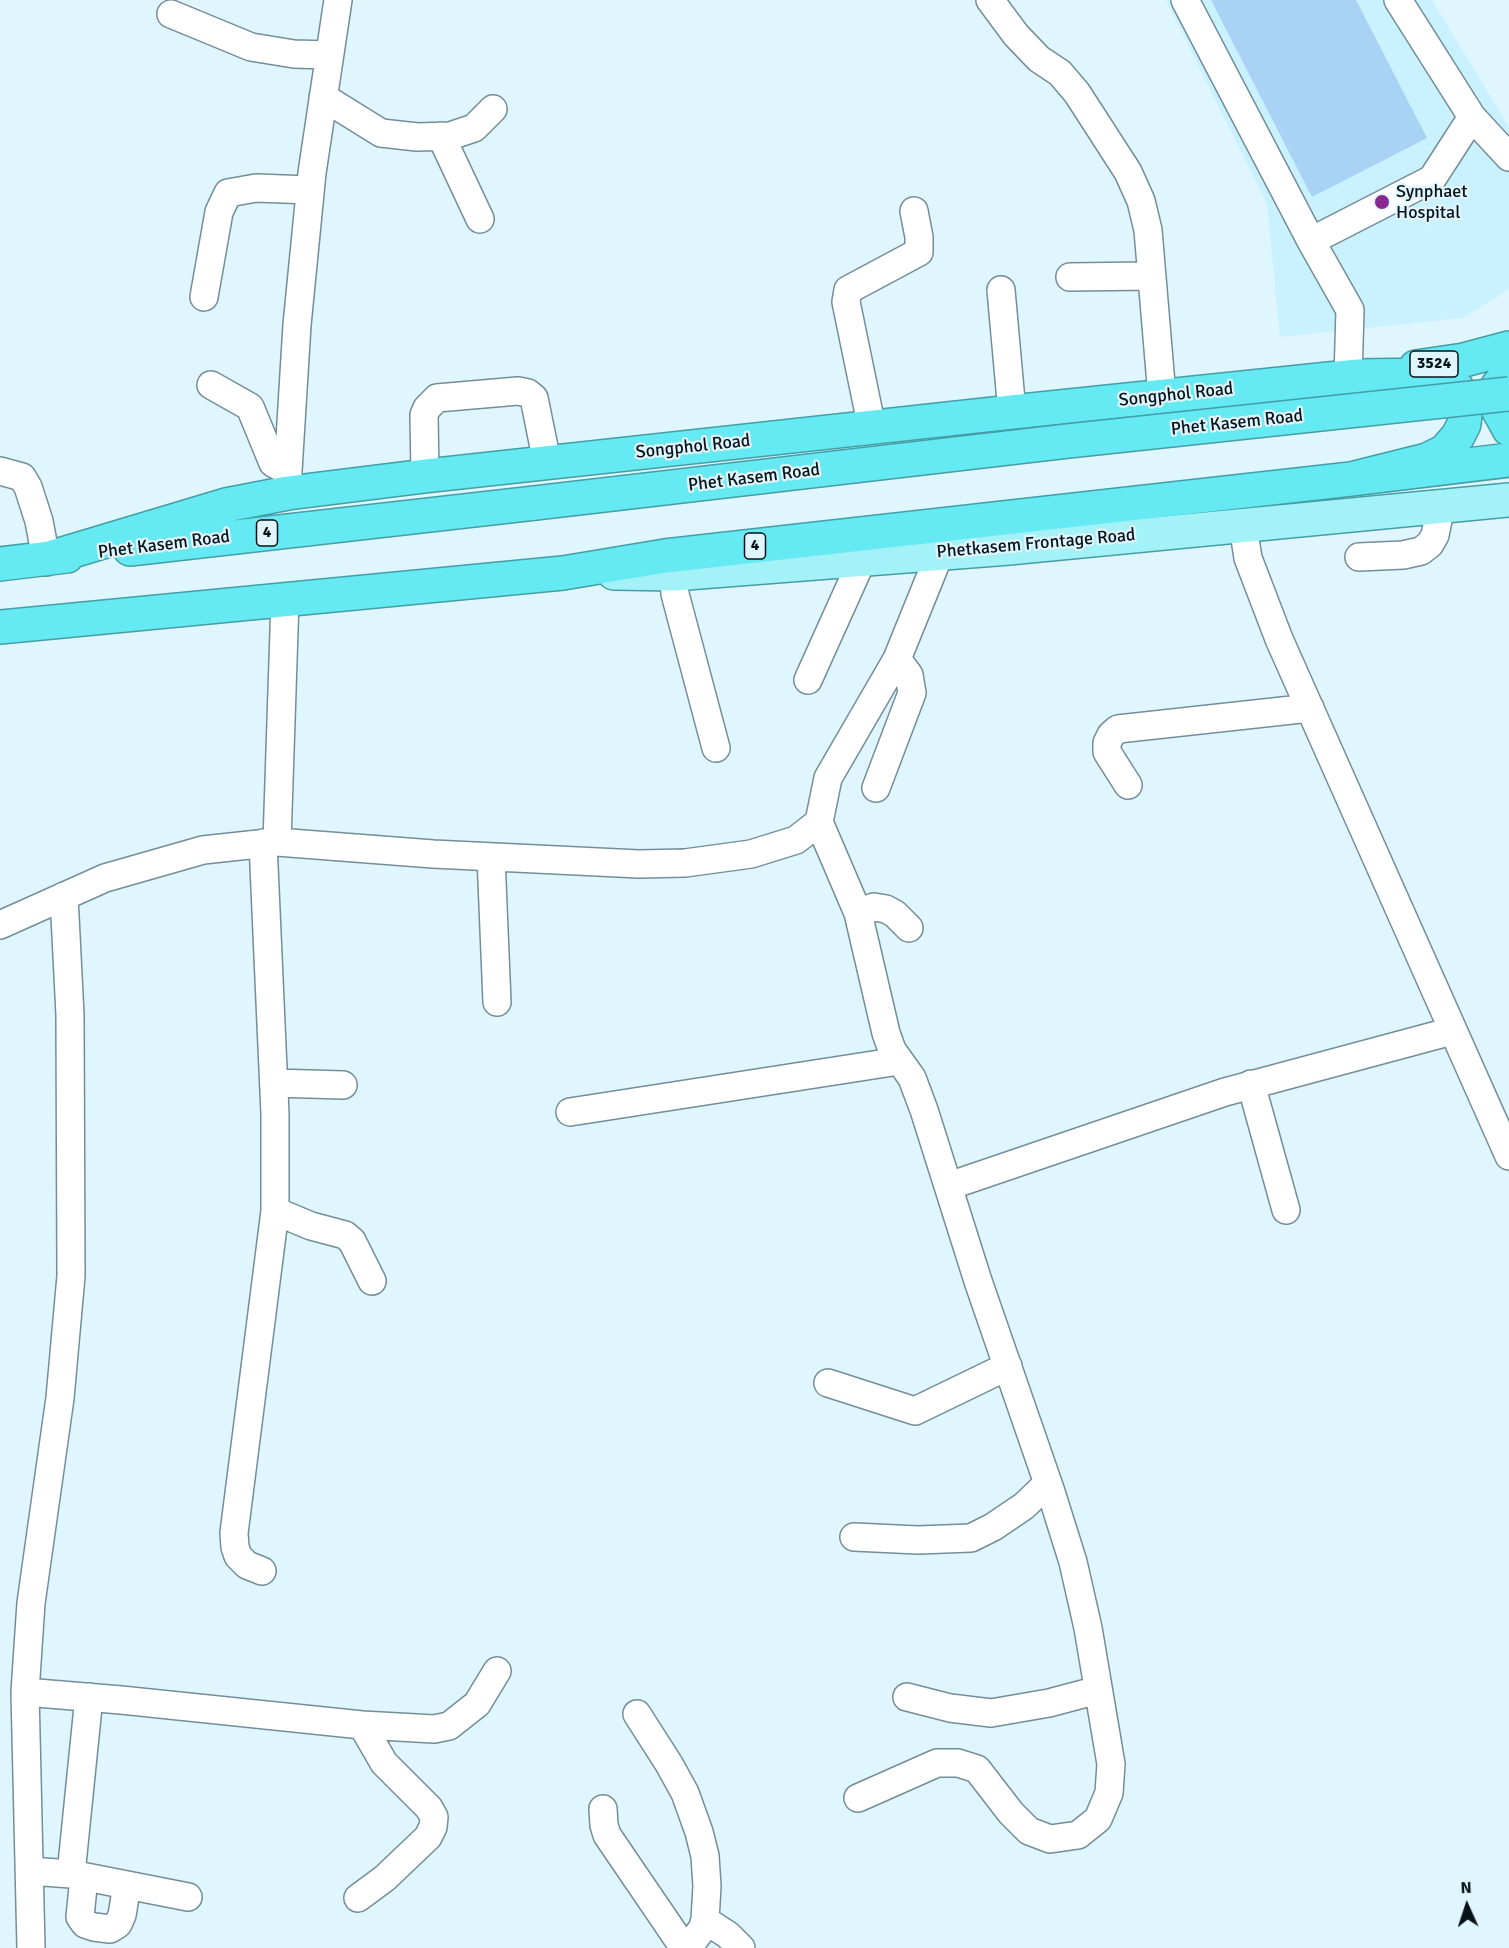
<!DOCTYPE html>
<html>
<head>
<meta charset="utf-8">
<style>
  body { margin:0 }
  #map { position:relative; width:1509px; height:1948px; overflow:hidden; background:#dff6ff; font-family:Signika,sans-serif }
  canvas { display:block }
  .north { position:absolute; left:1437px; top:1876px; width:60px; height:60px; -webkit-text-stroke:4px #dff6ff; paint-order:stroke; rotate:357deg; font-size:16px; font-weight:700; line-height:24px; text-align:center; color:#091317 }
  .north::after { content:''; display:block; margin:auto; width:21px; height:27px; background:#091317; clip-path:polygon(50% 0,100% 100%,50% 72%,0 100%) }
</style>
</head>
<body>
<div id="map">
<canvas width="1509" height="1948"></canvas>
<div class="north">N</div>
</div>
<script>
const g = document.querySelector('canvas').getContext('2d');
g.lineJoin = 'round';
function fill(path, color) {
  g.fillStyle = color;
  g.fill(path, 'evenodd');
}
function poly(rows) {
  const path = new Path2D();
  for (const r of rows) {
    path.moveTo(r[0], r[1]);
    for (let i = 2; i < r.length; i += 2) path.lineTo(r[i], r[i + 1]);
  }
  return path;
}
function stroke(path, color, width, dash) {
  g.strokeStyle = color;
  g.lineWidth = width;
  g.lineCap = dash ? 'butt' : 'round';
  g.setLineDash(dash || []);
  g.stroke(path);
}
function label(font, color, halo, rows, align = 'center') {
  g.font = font + ' Signika,sans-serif';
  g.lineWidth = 4.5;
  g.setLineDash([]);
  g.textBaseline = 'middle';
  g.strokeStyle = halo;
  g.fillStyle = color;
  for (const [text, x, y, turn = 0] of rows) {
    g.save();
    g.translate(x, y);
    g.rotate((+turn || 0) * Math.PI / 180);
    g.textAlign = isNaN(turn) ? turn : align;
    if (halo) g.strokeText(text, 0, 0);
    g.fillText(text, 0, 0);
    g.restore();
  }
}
const built = poly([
  [1166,0,1432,0,1509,127,1509,289,1463,318,1280,337,1267,204]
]);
const building = poly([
  [1211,0,1356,0,1427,138,1312,197]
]);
const minor = poly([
  [990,0,1016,35,1039,59,1060,73,1077,93,1128,172,1141,201,1148,230,1162,396],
  [1185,0,1311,241,1350,310,1348,378],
  [1398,0,1472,117,1509,157],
  [171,14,251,47,294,54,329,55],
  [323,97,381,133,417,137,450,136,474,128,493,109],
  [441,136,480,219],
  [1311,241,1432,179,1472,117],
  [1070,277,1151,276],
  [1001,290,1012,412],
  [204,297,219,212,228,193,256,188,310,190],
  [211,385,250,407,273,463,288,471],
  [872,428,846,302,848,290,919,252,919,237,914,211],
  [0,471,22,477,28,487,39,521,46,559],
  [425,476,424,415,427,408,437,398,518,391,528,393,534,398,547,462],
  [288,493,288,471,297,325,312,173,338,0],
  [1243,526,1248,558,1279,639,1509,1156],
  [1359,557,1403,555,1421,551,1430,544,1435,535,1441,506],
  [674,574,675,594,716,748],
  [808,680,863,558],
  [1128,785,1107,752,1107,743,1111,735,1118,729,1310,708],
  [876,788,912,693,909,675,897,659],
  [277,842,285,600],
  [263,843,275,1114,275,1211,311,1226,345,1235,352,1241,372,1281],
  [491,857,497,1002],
  [858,913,874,907,886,909,895,914,909,928],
  [0,925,105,878,203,850,277,842,433,854,639,864,685,863,751,854,796,840,819,822],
  [274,1083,343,1085],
  [1251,1084,1286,1210],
  [570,1112,899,1061],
  [949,1186,1225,1092,1452,1031],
  [828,1383,915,1411,1008,1366],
  [854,1537,918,1540,971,1538,993,1527,1024,1506,1048,1483],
  [262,1571,247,1565,238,1556,235,1547,234,1533,275,1211],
  [25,1692,121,1700,362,1725,434,1729,449,1726,477,1704,497,1671],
  [907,1697,950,1708,991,1713,1049,1703,1098,1690],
  [637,1714,669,1764,685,1793,699,1832,705,1856,707,1886,705,1920,702,1929,688,1948],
  [858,1798,937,1763,958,1763,977,1769,1011,1813,1029,1831,1050,1839,1078,1835,1098,1819,1109,1793,1111,1764,1088,1628,1073,1562,1051,1492,978,1281,924,1110,912,1078,892,1050,886,1033,858,913,819,822,828,778,897,659,940,553],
  [603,1809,604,1825,607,1835,684,1948],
  [30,1871,71,1874,89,1697],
  [71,1874,188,1897],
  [84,1877,80,1917,85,1924,94,1927,110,1929,118,1924,122,1915,127,1885],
  [358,1898,385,1878,428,1837,433,1827,434,1817,429,1808,384,1763,362,1725],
  [705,1920,728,1935,741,1948],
  [31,1948,25,1692,31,1603,60,1398,71,1276,70,1015,64,896]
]);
const major = poly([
  [614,573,674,574,1009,548,1509,500]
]);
const highway = poly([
  [1416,367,1464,360,1509,348],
  [1509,372,1497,387,1498,409,1509,429],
  [130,549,535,503],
  [46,559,226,505,288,493,425,476,1012,412,1358,376,1425,375,1444,378,1457,388,1466,407,1464,424,1458,436,1445,451,1427,460,1351,479],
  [0,564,67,556],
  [0,627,563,573,665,556,1351,479,1509,460]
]);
const highwayBridge = poly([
  [535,503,1068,441,1509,394]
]);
const markers = [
  [1382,202,8,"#8a2992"]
];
const shields = [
  [1434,364,48],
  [267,533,21],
  [755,546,21]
];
const shieldNames = [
  ["3524",1434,364],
  ["4",267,533],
  ["4",755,546]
];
const poiNames = [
  ["Synphaet",1396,192],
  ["Hospital",1396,213]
];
const streetNames = [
  ["Songphol Road",1176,395,-6],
  ["Phet Kasem Road",1237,423,-6],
  ["Songphol Road",693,447,-6],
  ["Phet Kasem Road",754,478,-7],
  ["Phetkasem Frontage Road",1036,544,-5],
  ["Phet Kasem Road",164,545,-7]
];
fill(built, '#caf1ff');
fill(building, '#a9d3f4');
stroke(minor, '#738e98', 30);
stroke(major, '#459ea5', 36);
stroke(highway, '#459ea5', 36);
stroke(minor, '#fff', 27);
stroke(major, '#a3f2f7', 33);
stroke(highway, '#65e9f2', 33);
stroke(highwayBridge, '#459ea5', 36, []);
stroke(highwayBridge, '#65e9f2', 33);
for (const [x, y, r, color] of markers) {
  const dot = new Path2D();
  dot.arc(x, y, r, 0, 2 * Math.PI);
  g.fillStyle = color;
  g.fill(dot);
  stroke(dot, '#dff6ff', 2);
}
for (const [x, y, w] of shields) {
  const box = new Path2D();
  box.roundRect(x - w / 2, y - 13, w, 26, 4.5);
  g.fillStyle = '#dff6ff';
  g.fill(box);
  stroke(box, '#091317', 1.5);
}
label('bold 16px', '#091317', null, shieldNames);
label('18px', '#091317', '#dff6ff', poiNames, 'left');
label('18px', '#091317', '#dff6ff', streetNames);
</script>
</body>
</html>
